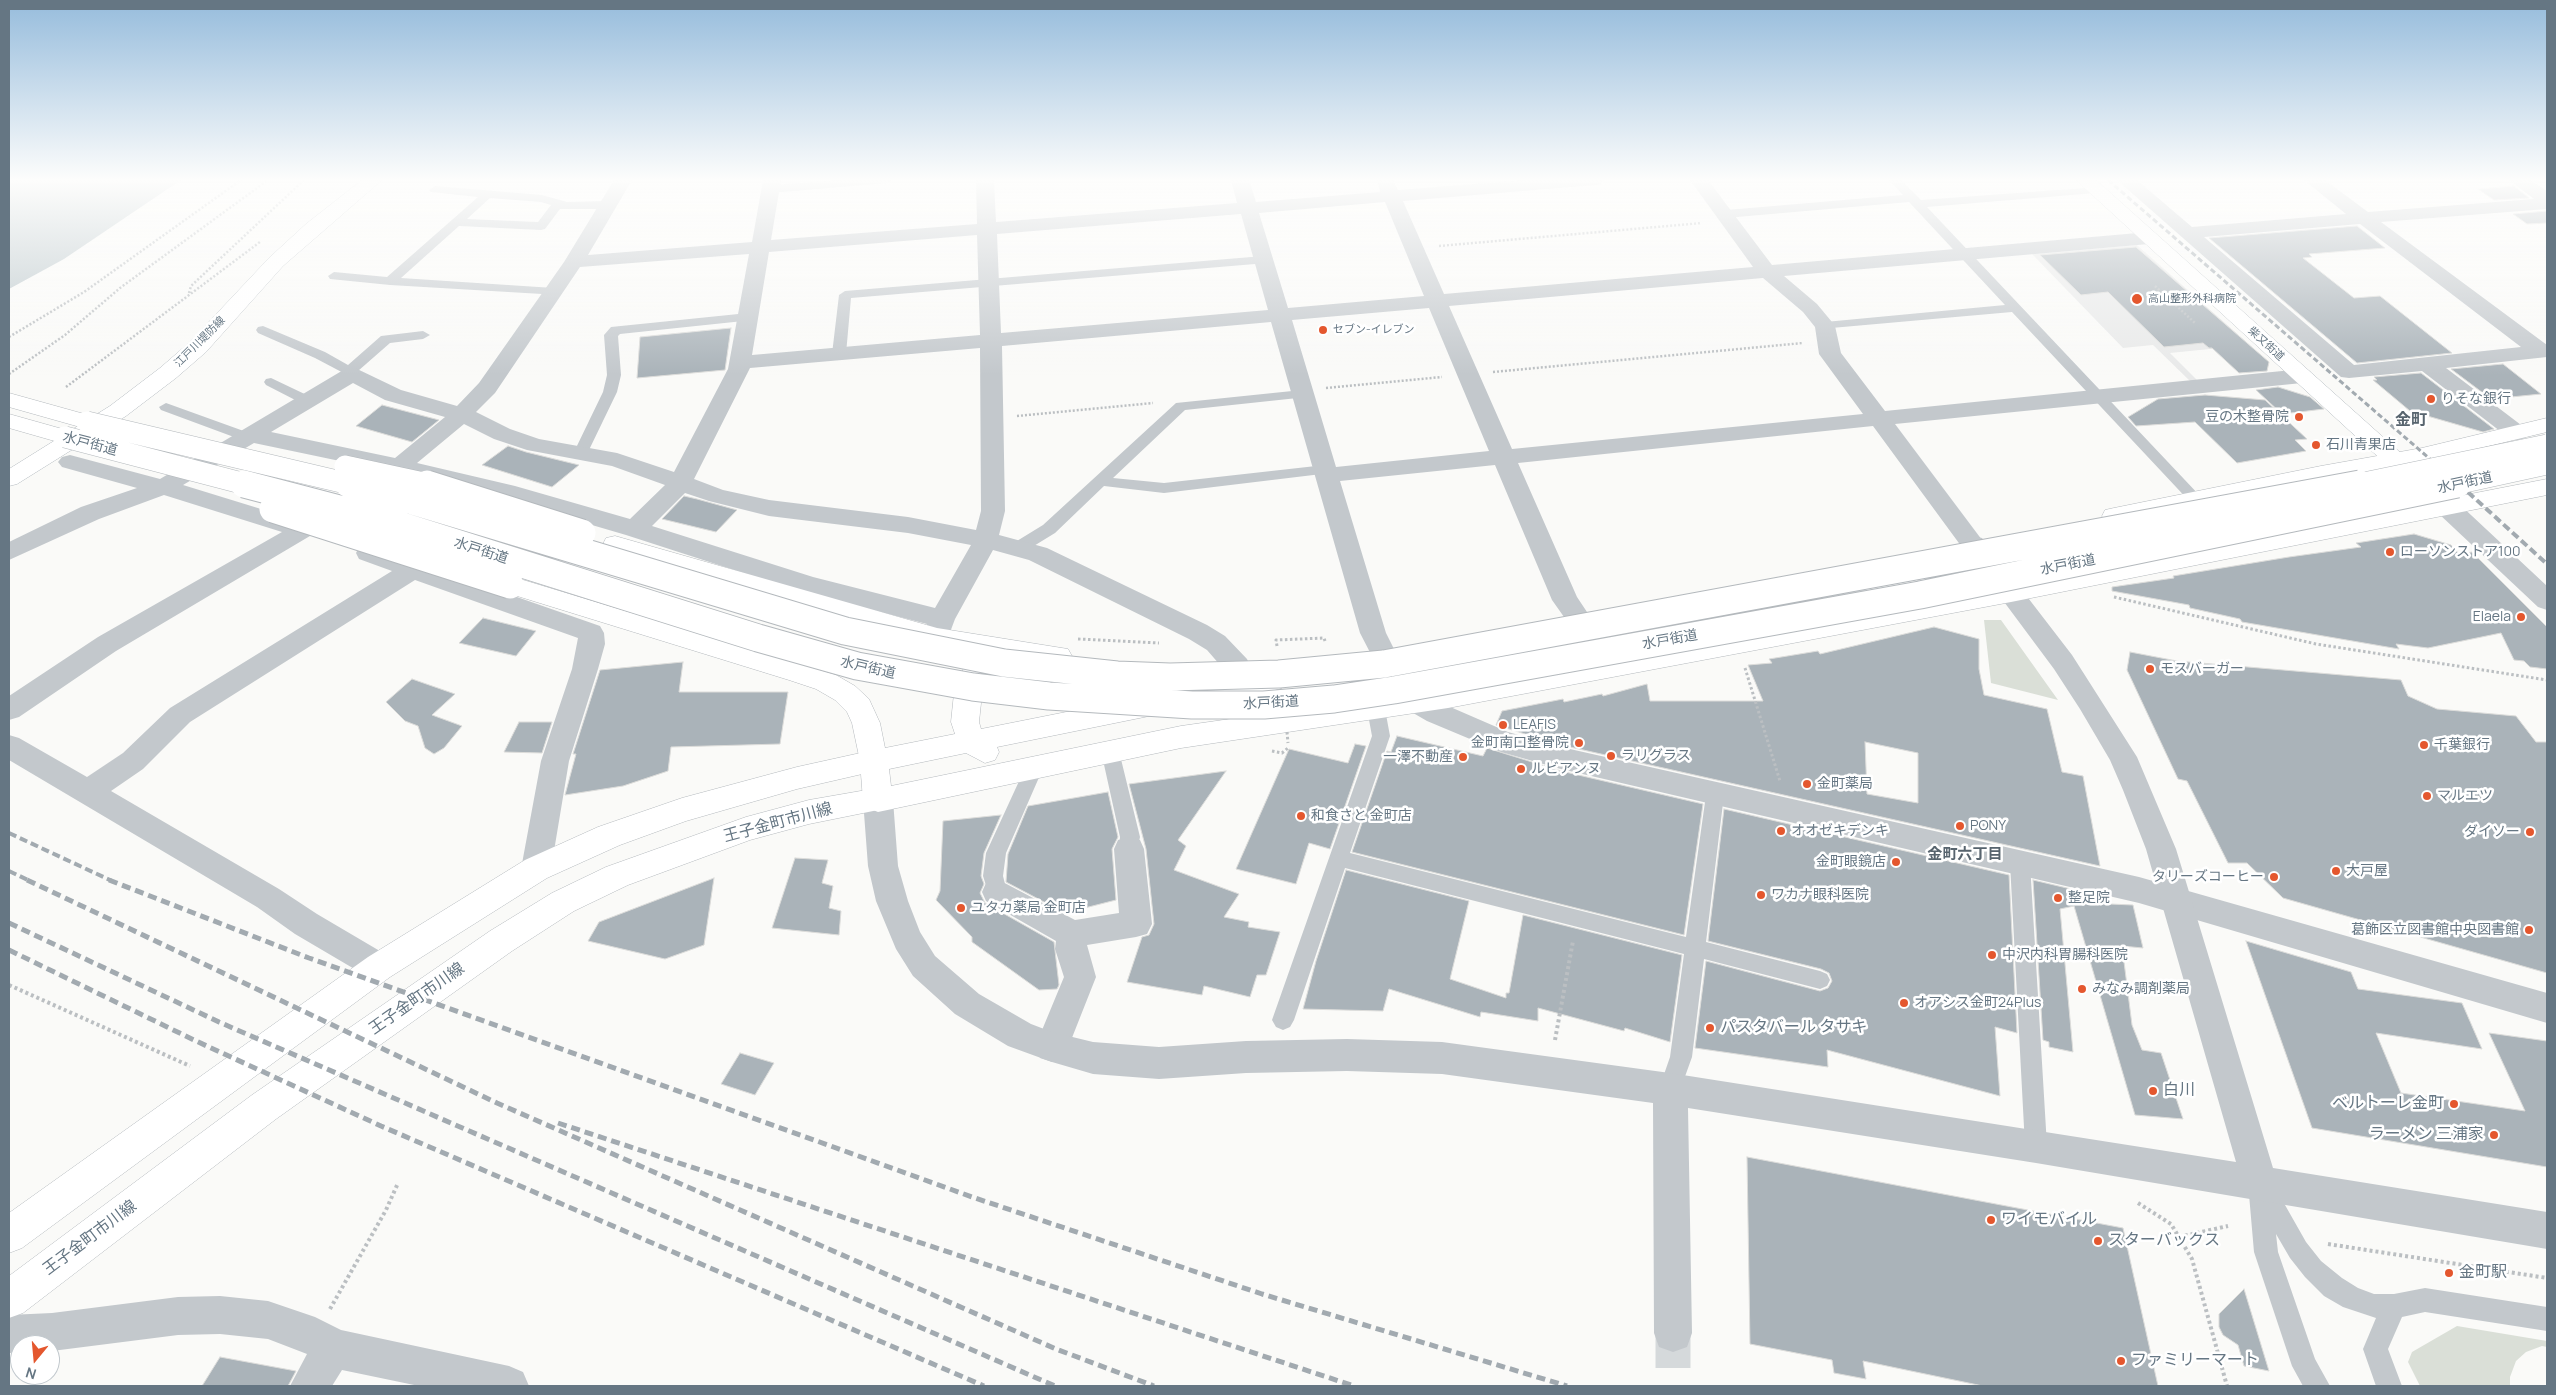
<!DOCTYPE html>
<html>
<head>
<meta charset="utf-8">
<style>
  body { margin:0 }
  #map { position:relative; width:2556px; height:1395px; overflow:hidden; background:#fafaf8; font-family:Manrope,sans-serif }
  canvas { display:block }
  .frame { position:absolute; inset:0; border:10px solid #657683; pointer-events:none }
  .north { position:absolute; left:10px; top:1335px; width:50px; height:50px; box-sizing:border-box; background:#fff; border:1px solid #c1c8cd; border-radius:50%; rotate:197deg; font-size:14px; font-weight:700; line-height:20px; text-align:center; color:#657683 }
  .north::after { content:''; display:block; margin:auto; width:18px; height:22px; background:#e4572e; clip-path:polygon(50% 0,100% 100%,50% 72%,0 100%) }
</style>
</head>
<body>
<div id="map">
<canvas width="2556" height="1395"></canvas>
<div class="frame"></div>
<div class="north">N</div>
</div>
<script>
const g = document.querySelector('canvas').getContext('2d');
g.lineJoin = 'round';
function fill(path, color) {
  g.fillStyle = color;
  g.fill(path, 'evenodd');
}
function poly(rows) {
  const path = new Path2D();
  for (const r of rows) {
    path.moveTo(r[0], r[1]);
    for (let i = 2; i < r.length; i += 2) path.lineTo(r[i], r[i + 1]);
  }
  return path;
}
function stroke(path, color, width, dash) {
  g.strokeStyle = color;
  g.lineWidth = width;
  g.lineCap = dash ? 'butt' : 'round';
  g.setLineDash(dash || []);
  g.stroke(path);
}
function label(font, color, halo, rows, align = 'center') {
  g.font = font + ' Manrope,"Noto Sans JP",sans-serif';
  g.lineWidth = 5;
  g.setLineDash([]);
  g.textBaseline = 'middle';
  g.strokeStyle = halo;
  g.fillStyle = color;
  for (const [text, x, y, turn = 0] of rows) {
    g.save();
    g.translate(x, y);
    g.rotate((+turn || 0) * Math.PI / 180);
    g.textAlign = isNaN(turn) ? turn : align;
    if (halo) g.strokeText(text, 0, 0);
    g.fillText(text, 0, 0);
    g.restore();
  }
}
const built = poly([
  [2137,245,2250,345,2170,353,2198,381,2191,382,2153,345,2123,348,2032,254]
]);
const green = poly([
  [1984,620,2001,620,2058,700,1991,683],
  [2457,1326,2547,1341,2547,1347,2542,1346,2526,1352,2516,1361,2510,1377,2510,1386,2420,1386,2408,1362,2412,1352]
]);
const water = poly([
  [9,180,181,180,64,259,9,289]
]);
const building = poly([
  [2514,186,2529,198,2494,200,2478,189,2514,186],
  [2547,211,2547,223,2527,224,2513,214,2547,211],
  [2357,226,2385,248,2309,254,2312,257,2303,258,2354,298,2380,296,2452,353,2357,363,2209,238,2357,226],
  [2136,247,2269,362,2267,371,2239,373,2212,348,2209,348,2203,343,2164,347,2108,292,2081,295,2040,255,2136,247],
  [731,328,725,370,637,378,640,337,731,328],
  [2503,364,2541,394,2491,399,2451,369,2503,364],
  [2421,373,2494,429,2483,432,2410,411,2373,380,2377,380,2374,377,2421,373],
  [2278,387,2310,397,2324,409,2282,414,2256,390,2278,387],
  [2205,395,2265,400,2307,439,2295,440,2306,451,2237,463,2195,422,2136,426,2128,417,2158,399,2205,395],
  [382,405,439,420,412,442,356,426,382,405],
  [508,446,526,452,579,465,552,487,482,465,508,446],
  [684,496,697,499,737,510,716,532,662,519,684,496],
  [2414,534,2451,545,2459,554,2472,552,2547,627,2547,669,2530,667,2524,661,2514,660,2501,633,2428,648,2396,644,2399,649,2242,622,2240,619,2190,608,2189,605,2112,591,2112,587,2174,578,2173,576,2289,557,2361,547,2356,543,2414,534],
  [483,618,536,631,516,656,459,643,483,618],
  [1934,627,1979,639,1979,669,1984,695,2047,709,2062,772,2083,776,2100,866,1561,745,1496,725,1502,711,1563,699,1564,702,1602,694,1603,696,1647,684,1650,701,1763,701,1748,665,1772,663,1769,659,1818,651,1820,654,1934,627],
  [1865,742,1918,753,1918,803,1867,794,1865,742],
  [2130,652,2177,661,2401,680,2408,696,2437,709,2516,716,2536,742,2547,742,2547,973,2283,898,2247,863,2228,863,2187,781,2178,779,2127,670,2130,652],
  [683,662,679,692,788,692,780,744,671,747,668,771,623,786,565,795,576,754,573,754,600,670,683,662],
  [412,679,455,694,432,715,462,726,444,748,434,754,425,748,418,726,405,721,386,702,412,679],
  [519,722,552,722,542,753,504,752,519,722],
  [1397,736,1483,756,1487,748,1561,771,1703,804,1684,935,1352,852,1387,751,1391,752,1397,736],
  [1355,744,1366,746,1330,849,1309,843,1296,884,1236,869,1289,749,1348,763,1355,744],
  [1226,771,1178,840,1186,846,1174,870,1239,894,1224,917,1249,922,1248,927,1280,932,1266,975,1257,975,1250,997,1204,986,1202,995,1127,982,1142,937,1149,935,1154,924,1146,849,1129,784,1226,771],
  [1108,792,1118,837,1112,849,1116,900,1065,913,1006,882,1008,854,1028,806,1108,792],
  [1724,809,2009,875,2017,1033,1995,1027,2000,1096,1827,1050,1828,1067,1695,1048,1706,961,1820,991,1828,988,1832,981,1829,973,1821,969,1708,941,1724,809],
  [1001,815,984,853,981,876,984,884,980,893,985,903,1054,942,1059,985,1057,989,1039,990,972,942,972,937,936,900,940,891,943,821,1001,815],
  [795,858,828,860,822,883,833,886,829,908,841,911,839,935,772,928,795,858],
  [1346,870,1469,901,1450,979,1506,998,1506,993,1509,993,1523,915,1682,955,1670,1042,1625,1028,1624,1031,1538,1008,1538,1021,1481,1012,1480,1017,1389,989,1383,1011,1303,1009,1316,961,1346,870],
  [714,878,704,945,665,959,588,941,599,922,714,878],
  [2033,880,2105,897,2110,904,2133,905,2143,948,2122,946,2132,1025,2142,1050,2161,1053,2183,1119,2135,1115,2074,906,2060,909,2073,1052,2049,1047,2049,1042,2043,1040,2033,880],
  [2246,941,2351,972,2358,989,2462,1003,2482,1049,2376,1033,2401,1093,2525,1111,2489,1033,2547,1041,2547,1167,2312,1128,2246,941],
  [740,1053,774,1063,755,1095,721,1084,740,1053],
  [1747,1157,2123,1228,2158,1386,1983,1386,1863,1361,1866,1379,1834,1373,1832,1360,1750,1344,1747,1157],
  [2244,1289,2269,1371,2244,1366,2238,1345,2223,1335,2219,1327,2219,1314,2244,1289],
  [220,1357,296,1371,288,1386,202,1386,220,1357]
]);
const tertiaryTunnel = poly([
  [1673,1333,1673,1386]
]);
const pathFar2 = poly([
  [1439,246,1702,223],
  [2155,286,2195,323],
  [189,293,191,286,304,180],
  [9,337,84,292,241,180],
  [1493,372,1803,343],
  [9,374,65,335,120,288,268,180],
  [66,387,260,242],
  [1326,388,1442,377],
  [1017,416,1153,403]
]);
const pathFar1 = poly([
  [2114,597,2316,644,2547,680],
  [1078,639,1159,643],
  [1745,668,1780,781],
  [1272,751,1282,753,1288,748]
]);
const path = poly([
  [9,985,190,1066],
  [1555,1040,1573,941],
  [2138,1203,2171,1224,2192,1259,2227,1386],
  [2179,1237,2228,1226],
  [2328,1244,2547,1278],
  [330,1309,386,1210,398,1183]
]);
const service = poly([
  [842,180,892,180,886,183,771,193,765,189,771,185,842,180],
  [1889,180,1901,180,1921,200,2099,187,2101,189,2095,193,1927,207,2201,497,2204,500,2201,503,2191,503,2012,312,1820,329,1818,326,1825,322,2005,305,1909,202,1726,218,1720,214,1726,210,1903,195,1889,180],
  [435,186,542,195,567,202,607,201,613,205,607,209,560,209,545,229,541,230,459,226,401,278,554,288,560,292,559,295,390,285,330,279,328,276,334,272,387,277,478,197,431,192,429,190,435,186],
  [490,198,541,202,551,205,538,222,467,219,490,198],
  [1263,256,1267,257,1269,260,1267,263,851,298,846,354,839,358,832,354,839,295,845,291,1263,256],
  [748,313,753,314,755,317,753,320,620,334,618,336,621,375,617,392,588,452,581,457,576,455,574,452,603,392,607,375,604,335,611,327,748,313],
  [263,326,325,352,348,365,381,336,423,331,430,335,423,339,390,343,358,371,360,374,358,377,353,378,315,358,258,333,256,330,258,327,263,326],
  [271,378,313,398,315,401,308,405,303,404,266,385,264,382,266,379,271,378],
  [1302,390,1307,391,1309,394,1307,397,1185,410,1113,478,1164,483,1325,465,1332,470,1330,473,1164,493,1104,486,1055,533,1024,552,1012,552,1010,548,1012,544,1043,525,1176,403,1302,390],
  [166,403,252,434,254,437,247,441,242,440,161,410,159,407,166,403],
  [1376,702,1382,704,1385,709,1390,736,1350,853,1686,937,1706,795,1708,790,1715,788,1722,790,1724,795,1706,942,1820,971,1827,974,1830,980,1827,986,1820,989,1704,959,1692,1057,1678,1096,1670,1099,1662,1096,1659,1089,1670,1057,1684,954,1345,868,1294,1020,1290,1027,1283,1030,1276,1027,1272,1020,1372,736,1367,709,1370,704,1376,702],
  [1110,744,1116,746,1119,751,1140,837,1136,855,1129,857,1122,855,1119,849,1120,837,1101,751,1104,746,1110,744],
  [1035,759,1041,761,1044,766,1006,853,1003,876,1007,892,1004,898,997,900,990,898,983,876,986,853,1026,766,1029,761,1035,759],
  [2020,855,2027,857,2030,863,2047,1146,2044,1154,2036,1157,2028,1154,2025,1146,2010,863,2013,857,2020,855],
  [2260,1172,2268,1175,2306,1242,2321,1261,2342,1278,2358,1288,2374,1294,2394,1294,2425,1288,2547,1307,2547,1331,2425,1312,2402,1317,2388,1349,2402,1386,2376,1386,2363,1349,2376,1318,2343,1307,2324,1296,2305,1277,2290,1258,2276,1234,2278,1252,2315,1359,2330,1386,2303,1386,2292,1366,2254,1252,2248,1183,2252,1175,2260,1172]
]);
const minor = poly([
  [614,180,632,180,588,255,752,242,763,180,781,180,771,240,977,224,976,180,994,180,996,222,1237,203,1231,180,1249,180,1256,202,1380,192,1377,180,1393,180,1398,190,1527,180,1604,180,1601,184,1595,185,1403,201,1444,294,1753,267,1690,180,1708,180,1772,265,2149,232,2156,234,2159,238,2156,242,2149,244,1784,276,1817,304,1832,322,1835,326,1841,353,1885,411,2302,369,2310,371,2313,376,2310,381,2302,383,1895,424,1985,544,1982,550,1973,552,1964,550,1873,426,1518,463,1577,597,1591,618,1587,624,1578,627,1569,624,1552,600,1495,465,1340,481,1386,633,1398,657,1394,664,1385,667,1376,664,1360,633,1271,322,1002,346,1005,511,999,535,1047,548,1207,625,1225,636,1247,659,1250,666,1247,673,1237,676,1227,673,1207,650,1189,639,1029,560,993,550,955,619,946,643,937,645,928,643,924,636,927,624,799,591,626,535,510,501,403,474,374,493,366,496,358,493,354,488,358,483,378,469,254,443,183,485,300,521,324,505,333,503,342,505,345,511,342,517,116,651,19,717,9,720,9,696,98,637,282,532,164,495,99,519,9,560,9,542,81,507,137,488,62,467,58,462,62,457,70,455,160,479,345,369,353,367,401,390,457,406,479,383,564,262,614,180],
  [1385,202,1424,296,1288,308,1259,213,1385,202],
  [1241,214,1268,310,1001,333,997,234,1241,214],
  [977,235,980,335,752,355,769,252,977,235],
  [749,254,728,369,674,472,617,453,539,439,510,429,476,412,495,393,580,267,749,254],
  [1763,278,1803,312,1815,327,1819,354,1863,414,1512,449,1449,306,1763,278],
  [1429,308,1489,451,1336,467,1292,320,1429,308],
  [980,348,981,511,976,530,908,517,769,500,723,490,694,479,750,368,980,348],
  [353,383,385,400,445,417,395,458,271,432,353,383],
  [464,424,494,439,527,450,612,466,665,485,630,519,515,486,417,463,464,424],
  [685,493,709,501,769,516,908,533,971,545,935,608,813,577,652,526,685,493],
  [2117,180,2137,180,2192,227,2346,214,2304,180,2325,180,2368,212,2534,199,2509,180,2530,180,2547,191,2547,209,2381,222,2547,345,2547,357,2446,368,2525,428,2528,433,2525,438,2517,440,2509,438,2422,371,2349,378,2341,377,2117,180],
  [2360,224,2521,347,2354,365,2204,237,2360,224],
  [368,545,600,626,604,633,605,644,598,669,569,761,551,869,547,878,536,882,525,878,521,869,541,761,572,669,578,638,415,580,190,722,143,769,111,791,279,889,317,914,390,957,395,967,390,977,379,981,368,977,295,934,257,907,9,760,9,735,19,738,87,777,123,753,170,708,392,571,359,559,356,553,359,547,368,545],
  [1418,693,1508,732,1561,747,2139,877,2547,993,2547,1023,2139,903,1561,769,1501,752,1427,721,1408,710,1404,703,1408,696,1418,693],
  [1129,837,1140,840,1144,849,1152,924,1147,934,1136,937,1087,945,1096,977,1064,1058,1052,1062,1040,1058,1035,1047,1064,977,1055,949,1056,941,986,901,982,892,986,883,997,879,1075,920,1119,913,1114,849,1118,840,1129,837],
  [220,1296,268,1301,315,1317,341,1330,509,1366,523,1372,529,1386,419,1386,342,1370,332,1386,290,1386,307,1354,268,1339,220,1334,178,1335,52,1351,50,1352,50,1345,20,1345,20,1353,9,1353,9,1315,52,1313,178,1297,220,1296]
]);
const tertiary = poly([
  [2447,499,2456,501,2547,586,2547,610,2538,607,2438,513,2435,507,2438,501,2447,499],
  [1973,536,1982,538,2072,655,2137,757,2176,849,2273,1168,2547,1212,2547,1249,2036,1163,1688,1108,1692,1333,1687,1347,1673,1352,1659,1347,1654,1333,1653,1103,1442,1074,1347,1071,1246,1073,1159,1079,1093,1074,1052,1062,1008,1046,955,1014,913,976,896,949,876,901,868,866,863,800,868,792,878,788,888,792,893,800,898,866,908,901,920,932,935,956,979,994,1031,1024,1052,1032,1093,1042,1159,1047,1246,1041,1347,1039,1442,1042,1670,1073,2236,1162,2146,849,2123,790,2110,760,2080,709,2054,669,1961,544,1964,538,1973,536]
]);
const secondary = poly([
  [362,180,382,180,283,266,206,352,176,378,126,416,17,484,9,486,9,469,110,406,160,368,190,342,269,258,306,224,362,180],
  [2076,180,2096,180,2403,455,2407,460,2403,465,2395,467,2387,465,2076,180]
]);
const primary = poly([
  [874,750,884,753,888,761,884,769,797,789,686,821,620,845,547,878,390,977,22,1248,9,1253,9,1213,368,957,525,860,598,827,682,798,797,767,874,750],
  [878,788,888,792,893,800,888,808,809,824,750,840,628,885,574,911,512,951,276,1119,23,1313,9,1318,9,1276,252,1095,490,931,552,893,606,867,746,817,809,800,878,788]
]);
const trunk = poly([
  [9,393,95,417,98,422,95,427,87,429,9,407,9,393],
  [9,414,73,432,76,437,73,442,65,444,9,428,9,414],
  [2547,418,2547,432,2422,462,2321,480,2114,524,2105,522,2102,516,2105,510,2114,508,2321,466,2422,448,2547,418],
  [2547,479,2547,495,2011,602,1448,708,1181,748,878,812,868,808,863,800,860,761,852,723,847,712,835,700,816,689,789,680,501,591,497,585,501,579,510,576,836,675,855,686,869,699,880,723,885,748,955,734,951,722,955,684,973,652,937,646,606,550,603,544,606,538,615,536,937,628,1068,649,1072,656,1068,663,1059,666,998,656,983,684,979,722,981,729,1272,671,1282,674,1286,681,1282,688,1272,691,997,747,999,752,995,760,985,763,966,753,889,769,891,786,1181,726,1448,688,2011,584,2547,479]
]);
const railFar2 = poly([
  [2108,180,2460,485]
]);
const railFar1 = poly([
  [2459,484,2547,564],
  [9,833,112,881],
  [9,871,30,881]
]);
const rail = poly([
  [27,880,497,1103,1056,1349,1154,1386],
  [109,880,309,958,975,1198,1262,1294,1567,1386],
  [9,923,219,1022,1055,1386],
  [9,950,196,1041,381,1126,984,1386],
  [558,1123,1354,1386]
]);
const pathBridge = poly([
  [1277,646,1276,640,1324,638,1325,641],
  [1287,732,1288,743]
]);
const trunkBridgeFar1 = poly([
  [87,422,354,485],
  [65,437,249,485],
  [345,466,433,485],
  [2354,485,2547,445],
  [2451,485,2547,464]
]);
const trunkBridge = poly([
  [244,484,389,522,758,638,857,666,973,687,1049,696,1192,705,1264,705,1334,699,1394,690,1920,595,2457,484],
  [349,484,413,501,845,631,1004,663,1117,675,1170,677,1279,674,1384,664,2360,484],
  [427,484,582,533],
  [273,509,510,585]
]);
const markers = [
  [2137,299,6,"#e4572e"],
  [1323,330,5,"#e4572e"],
  [2431,399,5,"#e4572e"],
  [2299,417,5,"#e4572e"],
  [2316,445,5,"#e4572e"],
  [2390,552,5,"#e4572e"],
  [2521,617,5,"#e4572e"],
  [2150,669,5,"#e4572e"],
  [1503,725,5,"#e4572e"],
  [1579,743,5,"#e4572e"],
  [2424,745,5,"#e4572e"],
  [1611,756,5,"#e4572e"],
  [1463,757,5,"#e4572e"],
  [1521,769,5,"#e4572e"],
  [1807,784,5,"#e4572e"],
  [2427,796,5,"#e4572e"],
  [1301,816,5,"#e4572e"],
  [1960,826,5,"#e4572e"],
  [1781,831,5,"#e4572e"],
  [2530,832,5,"#e4572e"],
  [1896,862,5,"#e4572e"],
  [2336,871,5,"#e4572e"],
  [2274,877,5,"#e4572e"],
  [1761,895,5,"#e4572e"],
  [2058,898,5,"#e4572e"],
  [961,908,5,"#e4572e"],
  [2529,930,5,"#e4572e"],
  [1992,955,5,"#e4572e"],
  [2082,989,5,"#e4572e"],
  [1904,1003,5,"#e4572e"],
  [1710,1028,5,"#e4572e"],
  [2153,1091,5,"#e4572e"],
  [2454,1104,5,"#e4572e"],
  [2494,1135,5,"#e4572e"],
  [1991,1220,5,"#e4572e"],
  [2098,1241,5,"#e4572e"],
  [2449,1273,5,"#e4572e"],
  [2121,1361,5,"#e4572e"]
];
const farPoinames = [
  ["高山整形外科病院",2148,299],
  ["セブン-イレブン",1333,330]
];
const farStreetnames = [
  ["江戸川堤防線",200,342,-45],
  ["柴又街道",2266,344,42]
];
const poiNames = [
  ["りそな銀行",2441,399],
  ["豆の木整骨院",2289,417,"right"],
  ["石川青果店",2326,445],
  ["ローソンストア100",2400,552],
  ["Elaela",2511,617,"right"],
  ["モスバーガー",2160,669],
  ["LEAFIS",1513,725],
  ["金町南口整骨院",1569,743,"right"],
  ["千葉銀行",2434,745],
  ["ラリグラス",1621,756],
  ["一澤不動産",1453,757,"right"],
  ["ルビアンヌ",1531,769],
  ["金町薬局",1817,784],
  ["マルエツ",2437,796],
  ["和食さと 金町店",1311,816],
  ["PONY",1970,826],
  ["オオゼキデンキ",1791,831],
  ["ダイソー",2520,832,"right"],
  ["金町眼鏡店",1886,862,"right"],
  ["大戸屋",2346,871],
  ["タリーズコーヒー",2264,877,"right"],
  ["ワカナ眼科医院",1771,895],
  ["整足院",2068,898],
  ["ユタカ薬局 金町店",971,908],
  ["葛飾区立図書館中央図書館",2519,930,"right"],
  ["中沢内科胃腸科医院",2002,955],
  ["みなみ調剤薬局",2092,989],
  ["オアシス金町24Plus",1914,1003]
];
const streetNames = [
  ["水戸街道",90,444,15],
  ["水戸街道",2465,483,-12],
  ["水戸街道",481,551,18],
  ["水戸街道",2068,565,-11],
  ["水戸街道",1670,640,-10],
  ["水戸街道",868,668,13],
  ["水戸街道",1271,703,-3]
];
const neighbourhoodNames = [
  ["金町六丁目",1965,855]
];
const quarterNames = [
  ["金町",2411,421]
];
const nearStreetnames = [
  ["王子金町市川線",778,823,-15],
  ["王子金町市川線",417,999,-35],
  ["王子金町市川線",90,1238,-37]
];
const nearPoinames = [
  ["パスタバール タサキ",1720,1028],
  ["白川",2163,1091],
  ["ベルトーレ金町",2444,1104,"right"],
  ["ラーメン 三浦家",2484,1135,"right"],
  ["ワイモバイル",2001,1220],
  ["スターバックス",2108,1241],
  ["金町駅",2459,1273],
  ["ファミリーマート",2131,1361]
];
fill(built, '#e8e9e9');
fill(green, '#dadfd7');
fill(water, '#bbc7cb');
fill(building, '#aab3b9');
stroke(building, '#dcdcda', 1);
stroke(tertiaryTunnel, '#d5d9db', 35, [35, 18]);
stroke(secondary, '#b3babf', 1);
stroke(primary, '#b5babe', 1);
stroke(trunk, '#b4b9bd', 1);
stroke(pathFar2, '#bbbfc2', 2.5, [2, 2]);
stroke(pathFar1, '#bbbfc2', 3, [2.5, 2.5]);
stroke(path, '#bbbfc2', 4, [3, 3]);
fill(service, '#c3c8cc');
fill(minor, '#c3c8cc');
fill(tertiary, '#c3c8cc');
fill(secondary, '#fff');
fill(primary, '#fff');
fill(trunk, '#fff');
stroke(railFar2, '#a2aab0', 3, [5.5, 3]);
stroke(railFar1, '#a2aab0', 4, [8, 4]);
stroke(rail, '#a2aab0', 5, [9, 5]);
stroke(trunkBridgeFar1, '#b4b9bd', 22, []);
stroke(trunkBridge, '#b4b9bd', 29, []);
stroke(pathBridge, '#bbbfc2', 3, [2.5, 2.5]);
stroke(trunkBridgeFar1, '#fff', 21);
stroke(trunkBridge, '#fff', 27);
const sky = g.createLinearGradient(0, 0, 0, 375);
sky.addColorStop(0, '#96bcdc');
sky.addColorStop(0.48, '#fdfdfc');
sky.addColorStop(1, '#fdfdfc00');
g.fillStyle = sky;
g.fillRect(0, 0, 2556, 375);
for (const [x, y, r, color] of markers) {
  const dot = new Path2D();
  dot.arc(x, y, r, 0, 2 * Math.PI);
  g.fillStyle = color;
  g.fill(dot);
  stroke(dot, '#fff', 2);
}
label('11px', '#657683', '#fff', farPoinames, 'left');
label('11px', '#657683', '#fff', farStreetnames);
label('14px', '#657683', '#fff', poiNames, 'left');
label('14px', '#657683', '#fff', streetNames);
label('bold 15px', '#57646e', '#fff', neighbourhoodNames);
label('bold 16px', '#57646e', '#fff', quarterNames);
label('16px', '#657683', '#fff', nearStreetnames);
label('16px', '#657683', '#fff', nearPoinames, 'left');
</script>
</body>
</html>
